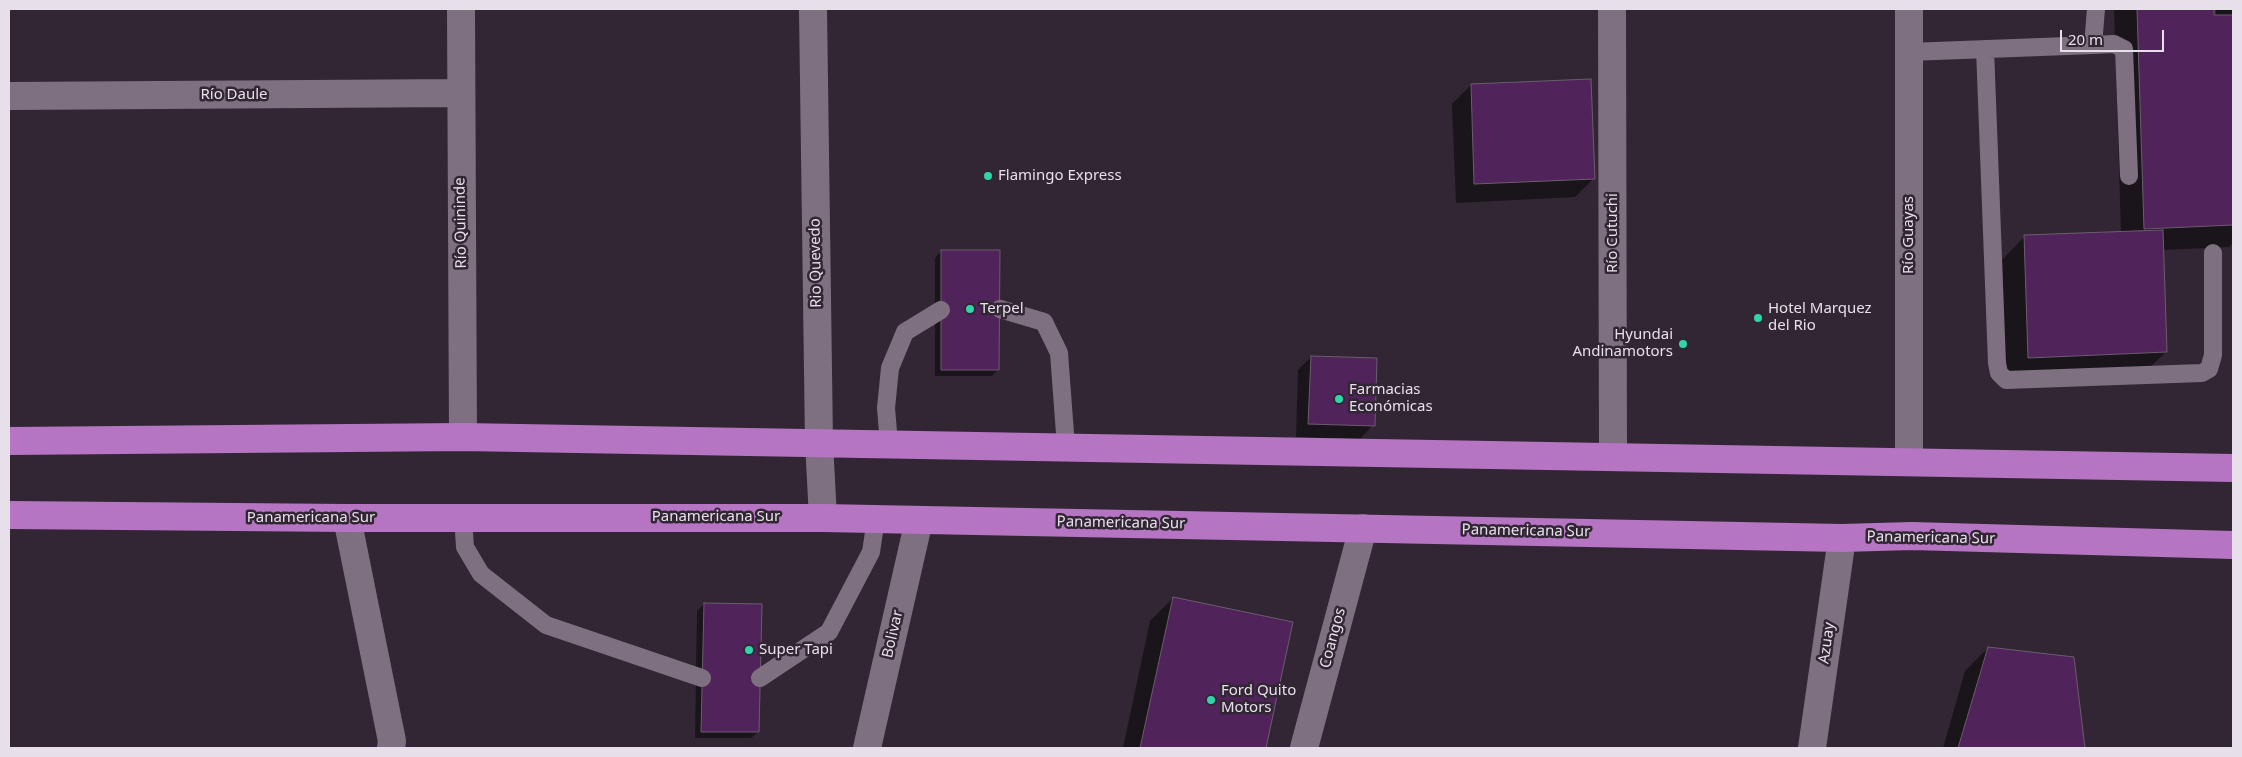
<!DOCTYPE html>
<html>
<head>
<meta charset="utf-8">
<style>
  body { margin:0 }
  #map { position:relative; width:2242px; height:757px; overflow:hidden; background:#322634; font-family:"Noto Sans",sans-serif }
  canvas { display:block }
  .frame { position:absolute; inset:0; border:10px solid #e7dfe9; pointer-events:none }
  .scale { position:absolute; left:2060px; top:30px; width:104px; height:22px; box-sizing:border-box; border:2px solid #e7dfe9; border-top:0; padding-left:6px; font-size:15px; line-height:18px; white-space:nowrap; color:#e7dfe9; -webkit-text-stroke:4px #322634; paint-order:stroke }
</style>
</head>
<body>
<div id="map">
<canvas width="2242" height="757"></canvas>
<div class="frame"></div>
<div class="scale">20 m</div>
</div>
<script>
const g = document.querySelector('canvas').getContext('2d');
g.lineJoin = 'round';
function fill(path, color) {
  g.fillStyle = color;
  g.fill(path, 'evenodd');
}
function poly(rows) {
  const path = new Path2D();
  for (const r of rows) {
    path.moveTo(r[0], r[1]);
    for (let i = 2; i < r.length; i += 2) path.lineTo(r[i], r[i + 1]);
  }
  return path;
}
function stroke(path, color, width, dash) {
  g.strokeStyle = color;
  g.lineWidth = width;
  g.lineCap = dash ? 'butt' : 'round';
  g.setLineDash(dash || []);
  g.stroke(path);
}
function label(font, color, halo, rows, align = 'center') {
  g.font = font + ' "Noto Sans",sans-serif';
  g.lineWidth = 5;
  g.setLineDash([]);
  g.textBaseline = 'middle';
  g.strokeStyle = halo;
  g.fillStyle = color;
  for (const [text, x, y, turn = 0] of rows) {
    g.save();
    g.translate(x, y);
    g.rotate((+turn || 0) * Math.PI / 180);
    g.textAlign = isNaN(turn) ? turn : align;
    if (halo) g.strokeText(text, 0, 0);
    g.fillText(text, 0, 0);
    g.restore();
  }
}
const shadow = poly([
  [2114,9,2213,9,2213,17,2216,16,2216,9,2233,9,2233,243,2229,247,2163,250,2166,352,2142,375,2005,380,2002,260,2025,236,2121,233],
  [1471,85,1594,178,1575,197,1456,203,1452,104],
  [941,251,998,369,992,376,935,376,935,258],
  [1311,357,1373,425,1360,439,1296,437,1298,370],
  [1173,598,1292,623,1265,748,1123,748,1150,621],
  [704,604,758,732,751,738,695,738,697,611],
  [1988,648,2073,658,2084,748,1943,748,1965,671]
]);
const building = poly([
  [2137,9,2214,9,2214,15,2233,15,2233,225,2144,229,2137,9],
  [1591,79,1595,179,1474,184,1471,84,1591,79],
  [2163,230,2167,352,2028,358,2024,235,2163,230],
  [941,250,1000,250,999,370,941,370,941,250],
  [1311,356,1377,358,1375,426,1308,424,1311,356],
  [1173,597,1293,622,1266,748,1140,748,1173,597],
  [704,603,762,604,759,732,701,732,704,603],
  [1988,647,2074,657,2085,748,1958,748,1988,647]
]);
const lane = poly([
  [2093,45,2114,44,2124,49,2129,176],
  [1985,49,1997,363,1999,373,2006,380,2202,373,2209,369,2213,355,2213,253],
  [1909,52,2093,45,2096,9],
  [1000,309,1044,322,1059,353,1066,447],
  [889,444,886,408,890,368,905,332,941,310],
  [463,517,465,547,481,574,546,625,702,678],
  [760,678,829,632,871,552,876,519]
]);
const street = poly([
  [461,9,463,437],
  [813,9,819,443,823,518],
  [1612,9,1613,457],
  [1909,9,1909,462],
  [9,96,460,93],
  [347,518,392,741,391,748],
  [867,748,919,520],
  [1304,748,1363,528],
  [1812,748,1842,538]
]);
const highway = poly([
  [9,441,463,437,2233,468],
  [9,515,347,518,823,518,1842,538,1912,536,2233,545]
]);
const markers = [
  [988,176,5,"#2fd4aa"],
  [970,309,5,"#2fd4aa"],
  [1758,318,5,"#2fd4aa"],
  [1683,344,5,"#2fd4aa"],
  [1339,399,5,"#2fd4aa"],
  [749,650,5,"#2fd4aa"],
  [1211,700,5,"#2fd4aa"]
];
const streetNames = [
  ["Río Daule",234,95],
  ["Río Quininde",461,223,-91],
  ["Río Cutuchi",1613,233,-90],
  ["Río Guayas",1909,235,-90],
  ["Rio Quevedo",816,263,-91],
  ["Panamericana Sur",716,517],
  ["Panamericana Sur",311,518],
  ["Panamericana Sur",1121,523,1],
  ["Panamericana Sur",1526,531,1],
  ["Panamericana Sur",1931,538,1],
  ["Bolivar",893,634,-77],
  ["Coangos",1333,638,-75],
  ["Azuay",1827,643,-82]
];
const poiNames = [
  ["Flamingo Express",998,176],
  ["Terpel",980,309],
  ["Hotel Marquez",1768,309],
  ["del Rio",1768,326],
  ["Hyundai",1673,335,"right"],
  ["Andinamotors",1673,352,"right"],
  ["Farmacias",1349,390],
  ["Económicas",1349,407],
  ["Super Tapi",759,650],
  ["Ford Quito",1221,691],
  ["Motors",1221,708]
];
fill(shadow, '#0007');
fill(building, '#51235b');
stroke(building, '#6b5d6e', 1);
stroke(lane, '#7f7081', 18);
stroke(street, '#7f7081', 28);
stroke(highway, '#b575c3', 28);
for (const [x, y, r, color] of markers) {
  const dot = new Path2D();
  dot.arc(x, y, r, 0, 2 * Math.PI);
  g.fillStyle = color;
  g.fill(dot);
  stroke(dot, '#322634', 2);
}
label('15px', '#e7dfe9', '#322634', streetNames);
label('15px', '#e7dfe9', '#322634', poiNames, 'left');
</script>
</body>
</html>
